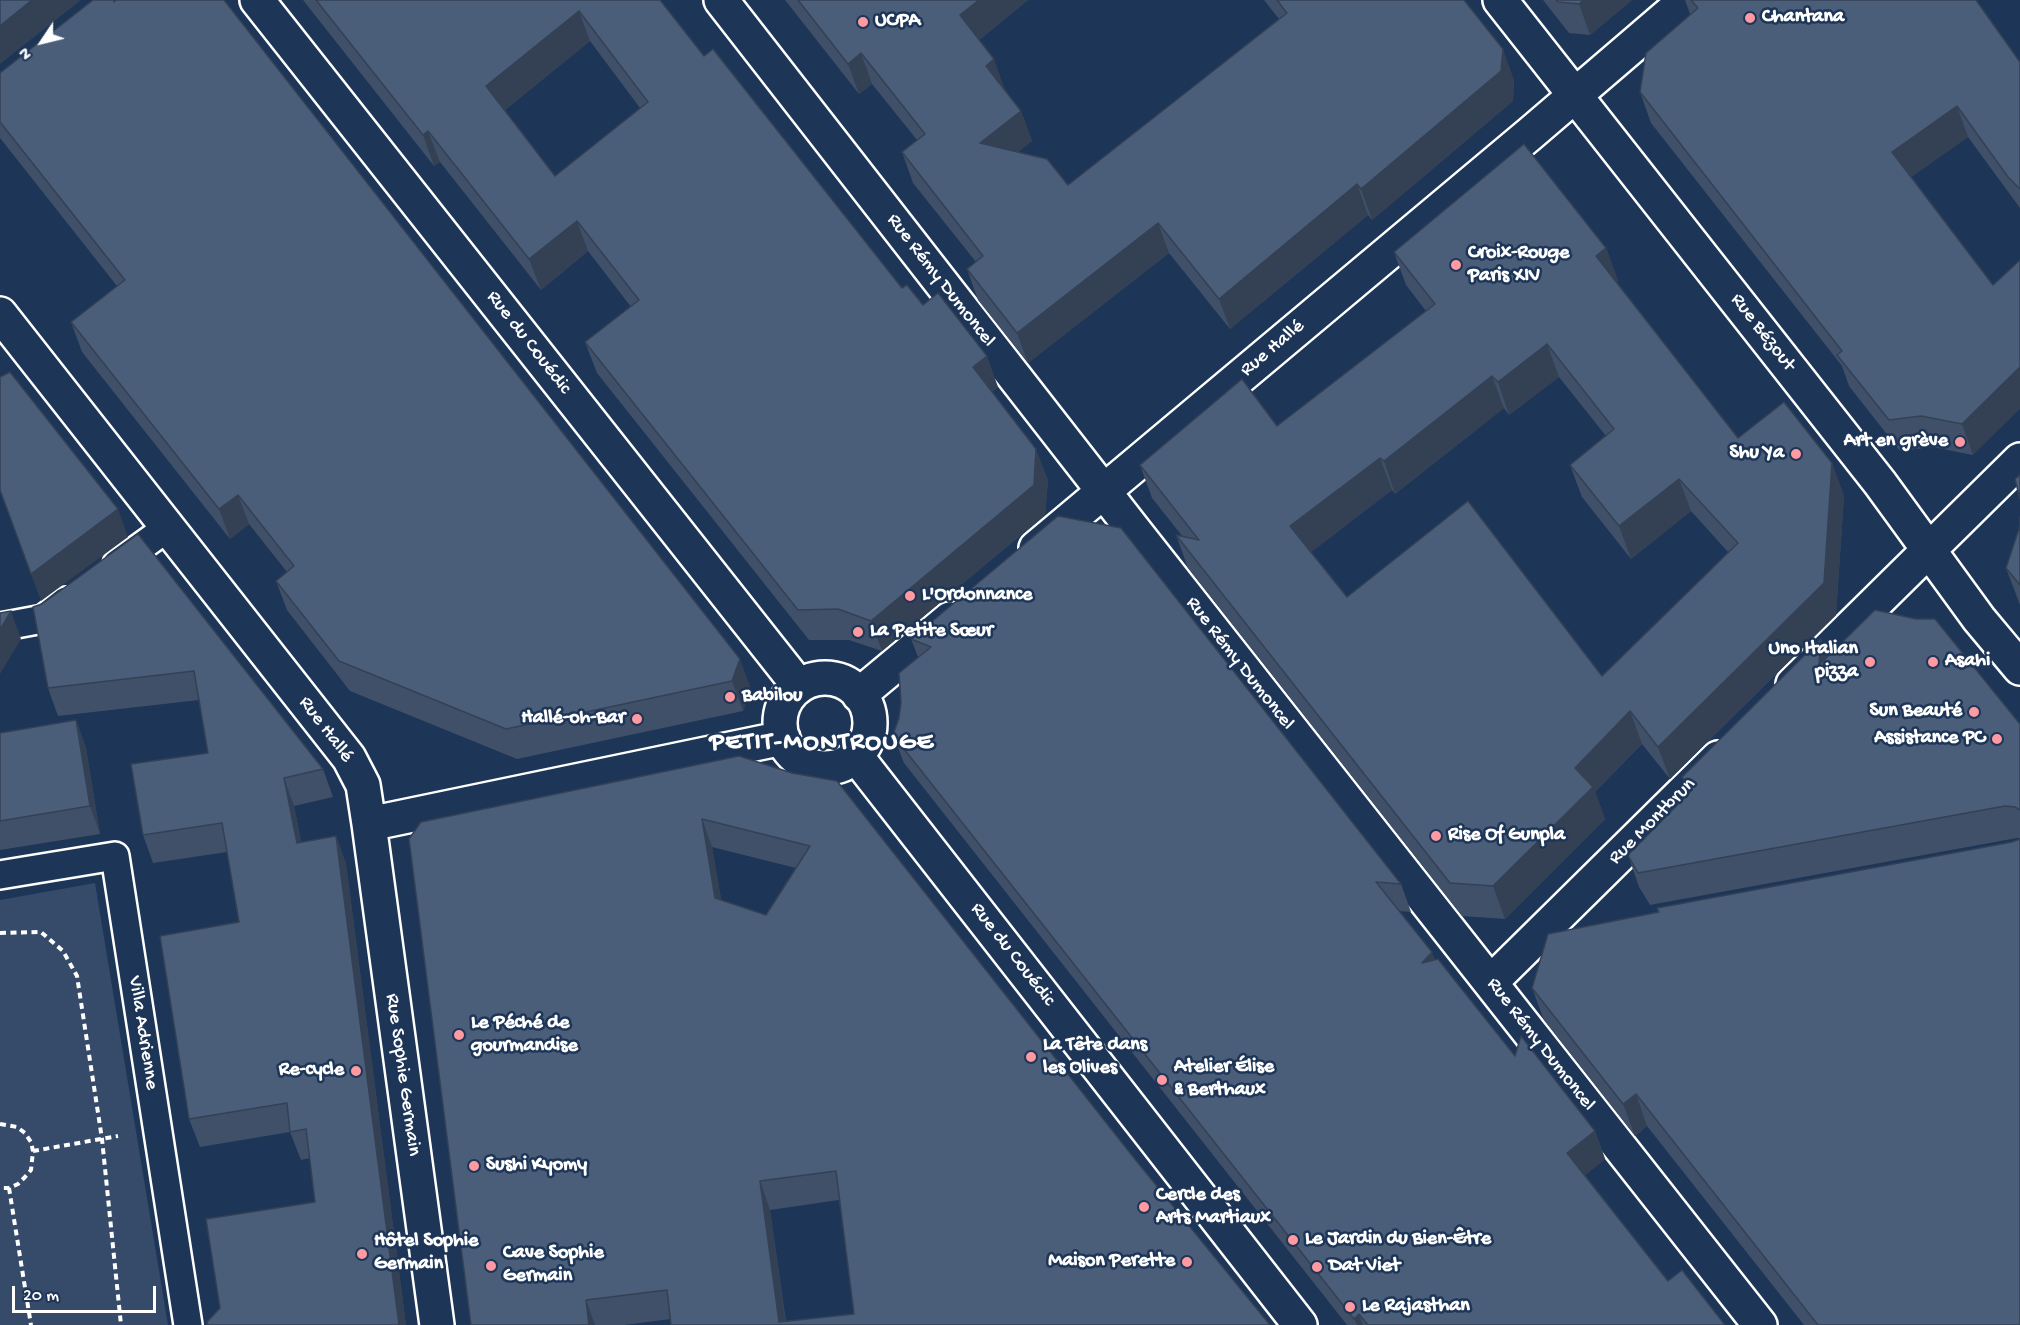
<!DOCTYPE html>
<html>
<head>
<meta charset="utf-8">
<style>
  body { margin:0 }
  #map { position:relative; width:2020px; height:1325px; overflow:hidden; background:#1d3557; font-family:"Gochi Hand",sans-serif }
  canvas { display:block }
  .north { position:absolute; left:12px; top:12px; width:60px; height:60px; -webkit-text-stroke:4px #1d3557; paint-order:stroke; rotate:235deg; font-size:16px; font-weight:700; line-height:24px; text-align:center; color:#fff }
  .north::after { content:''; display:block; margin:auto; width:21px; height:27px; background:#fff; clip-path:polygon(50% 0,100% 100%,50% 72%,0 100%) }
  .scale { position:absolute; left:12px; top:1286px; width:144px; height:27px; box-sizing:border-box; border:3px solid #fff; border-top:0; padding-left:8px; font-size:18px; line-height:21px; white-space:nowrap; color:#fff; -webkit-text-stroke:4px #1d3557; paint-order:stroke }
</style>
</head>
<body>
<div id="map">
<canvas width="2020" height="1325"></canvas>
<div class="north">N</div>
<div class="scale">20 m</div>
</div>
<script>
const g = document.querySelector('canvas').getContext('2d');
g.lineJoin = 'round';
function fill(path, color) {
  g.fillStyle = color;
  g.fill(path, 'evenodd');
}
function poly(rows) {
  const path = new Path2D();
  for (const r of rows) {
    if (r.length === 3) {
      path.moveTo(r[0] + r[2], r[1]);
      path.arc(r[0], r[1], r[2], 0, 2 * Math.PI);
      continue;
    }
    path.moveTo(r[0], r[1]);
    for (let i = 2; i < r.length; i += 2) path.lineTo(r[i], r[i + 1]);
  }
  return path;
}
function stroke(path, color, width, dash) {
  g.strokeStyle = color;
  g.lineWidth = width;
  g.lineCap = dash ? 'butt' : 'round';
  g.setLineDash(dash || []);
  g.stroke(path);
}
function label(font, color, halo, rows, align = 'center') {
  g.font = font + ' "Gochi Hand",sans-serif';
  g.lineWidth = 5;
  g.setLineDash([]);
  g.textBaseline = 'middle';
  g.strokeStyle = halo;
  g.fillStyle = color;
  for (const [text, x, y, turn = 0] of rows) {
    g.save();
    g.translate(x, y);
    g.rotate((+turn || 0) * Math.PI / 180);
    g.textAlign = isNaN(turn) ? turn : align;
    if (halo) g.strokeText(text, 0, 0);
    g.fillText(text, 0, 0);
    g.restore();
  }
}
const green = poly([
  [95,883,168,1325,0,1325,0,900]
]);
const path = poly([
  [0,933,41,932,63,951,77,976,102,1139,121,1325],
  [0,1124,17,1127,25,1133,31,1142,33,1151,31,1170,25,1177,18,1184,9,1188,0,1188],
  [33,1151,118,1136],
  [9,1188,31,1325]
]);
const lane = poly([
  [117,564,167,528],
  [0,627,43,619,66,601],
  [0,875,115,856,188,1325]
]);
const street = poly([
  [257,0,799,686],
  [721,0,1133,529,1760,1325],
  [1500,0,1880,483,1979,619,2020,668],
  [0,314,349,758,363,785,369,824,783,738],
  [1036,548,1531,133,1686,0],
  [825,723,45],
  [1793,684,2020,460],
  [859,695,950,619],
  [856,756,1300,1325],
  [369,824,437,1325],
  [1491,982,1718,758]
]);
const wall = poly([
  [303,0,660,0,704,56,902,288,923,305,998,387,992,392,1048,480,1045,515,882,651,849,640,809,640,597,373,585,342,631,307,588,251,541,290,440,162,434,166],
  [590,41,640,108,555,176,505,110],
  [785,0,1028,0,979,40,1005,90,1021,111,1032,141,1018,152,1068,185,1279,19,1264,0,1464,0,1514,80,1513,101,1372,220,1368,215,1230,329,1169,253,1028,363,978,300,967,269,976,262,913,183,902,152,917,140,872,84,859,94],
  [1543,0,1632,0,1590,35,1569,33],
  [1685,0,1976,0,2020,62,2020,208,1968,137,1911,177,1973,455,1932,447,1900,451,1849,386,1842,366,1651,123,1640,92,1690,14],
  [0,73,751,689,743,711,517,759,350,691,287,610,276,581,287,572,249,524,230,539,82,352,71,322,117,286,0,138],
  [1606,248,1618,281,1616,282,1738,438,1832,463,1844,496,1836,615,1670,779,1642,744,1595,792,1605,819,1505,919,1462,916,1188,568,1176,535,1183,537,1152,498,1140,465,1277,426,1426,311,1406,285,1394,252],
  [1559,377,1606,436,1570,465,1582,497,1631,559,1691,511,1728,552,1602,676,1347,597,1311,552,1392,490,1395,494,1504,408,1509,415],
  [1058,516,1401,884,1411,912,1400,911,1435,960,1515,1056,1595,1131,1605,1159,1585,1175,1668,1281,1725,1325,1347,1325,904,763,893,735,918,657,911,639],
  [2020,517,2020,605,2006,568,2020,526],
  [138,534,323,769,333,797,294,806,301,842,336,836,346,864,406,1325,208,1325,220,1308,315,1202,310,1158,301,1160,290,1132,200,1147,189,1119,239,922,227,852,153,863,143,835,208,753,199,700,58,716,48,688,42,604],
  [1821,639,1827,657,2020,724,2020,838,2017,838,1650,905,1639,887,1628,855,1688,795,1682,777],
  [76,720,86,748,100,834,0,850,0,733],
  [739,756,1134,1158,1270,1325,671,1325,671,1319,624,1325,471,1325,409,839],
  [712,847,796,868,766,915,721,900],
  [839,1200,854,1314,786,1322,770,1210],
  [2012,842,2020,1325,1804,1325,1647,1126,1635,1136,1544,1020,1532,988,1658,912,1657,908]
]);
const shadedWall = poly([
  [32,0,81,0,0,64,0,26],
  [979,0,1028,0,971,46,960,15],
  [1584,0,1632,0,1590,35,1579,4],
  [579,11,590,41,497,116,486,86],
  [1503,49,1514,80,1513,101,1372,220,1361,189],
  [861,53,872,84,859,94,848,64],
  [994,59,1005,90,986,66],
  [1957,106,1968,137,1904,182,1892,152],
  [1021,111,1032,141,991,174,980,143],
  [428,131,440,162,434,166,423,135],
  [1357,184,1368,215,1230,329,1219,299],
  [577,221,588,251,541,290,529,259],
  [1158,223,1169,253,1028,363,1017,333],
  [1606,248,1618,281,1608,289,1596,256],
  [1547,344,1559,377,1509,415,1498,382],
  [987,356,998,387,984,398,973,367],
  [2020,367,2020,409,1973,455,1962,424],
  [1492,376,1504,408,1395,494,1384,461],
  [1036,449,1048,480,1045,515,882,651,871,621],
  [1380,458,1392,490,1302,559,1290,526],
  [1832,463,1844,496,1836,615,1670,779,1658,747],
  [1679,479,1691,511,1631,559,1619,526],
  [238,495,249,524,230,539,219,509],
  [118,509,128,537,41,601,31,574],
  [11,611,21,639,0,674,0,630],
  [1821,639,1832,671,1819,665],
  [740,659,751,689,743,711,732,681],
  [1630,711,1642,744,1595,792,1605,819,1505,919,1493,886,1575,768],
  [76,720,86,748,100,834,90,806],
  [284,778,294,806,307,871,297,843],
  [702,819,712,847,726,926,715,898],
  [336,836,346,864,406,1325,399,1325],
  [1432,952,1443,981,1422,963],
  [1636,1094,1647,1126,1635,1136,1623,1104],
  [1595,1131,1605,1159,1578,1181,1567,1153],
  [760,1181,770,1210,786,1325,779,1322],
  [586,1300,595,1325,589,1325],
  [1359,1314,1363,1325,1357,1325,1354,1319]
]);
const building = poly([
  [0,0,32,0,0,26,0,0],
  [93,0,114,0,114,2,116,0,224,0,740,659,732,681,506,729,339,661,276,581,294,566,238,495,219,509,71,322,125,280,0,122,0,73,93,0],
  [316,0,660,0,704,56,713,49,902,288,907,285,923,305,938,293,987,356,973,367,1036,449,1034,485,871,621,838,609,798,610,585,342,639,300,577,221,529,259,428,131,423,135,316,0],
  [579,11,648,102,555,176,486,86,579,11],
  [798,0,979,0,960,15,994,59,986,66,1021,111,980,143,1047,159,1068,185,1287,13,1277,0,1464,0,1503,49,1501,71,1361,189,1357,184,1219,299,1158,223,1017,333,967,269,983,256,902,152,925,134,861,53,848,64,798,0],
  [1556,0,1584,0,1579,4,1558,2,1556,0],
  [1691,0,1976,0,2020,62,2020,189,2008,177,1957,106,1892,152,1993,285,2020,260,2020,367,1962,424,1921,416,1889,420,1837,355,1842,351,1640,92,1646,53,1698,8,1691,0],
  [1524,144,1606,248,1596,256,1738,438,1784,402,1832,463,1824,583,1658,747,1630,711,1575,768,1593,787,1493,886,1450,883,1176,535,1199,540,1140,465,1242,379,1277,426,1435,304,1394,252,1524,144],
  [1547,344,1614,429,1570,465,1619,526,1679,479,1738,543,1602,676,1468,501,1347,597,1290,526,1380,458,1384,461,1492,376,1498,382,1547,344],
  [10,372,118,509,31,574,0,490,0,377,10,372],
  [2020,475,2020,499,2015,479,2020,475],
  [1058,516,1121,528,1401,884,1376,882,1432,952,1422,963,1438,959,1515,1056,1521,1036,1595,1131,1567,1153,1668,1281,1682,1270,1725,1325,1368,1325,1359,1314,1354,1319,893,735,899,718,901,702,899,673,931,647,911,639,1058,516],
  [2020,517,2020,585,2006,568,2020,526,2020,517],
  [138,534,323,769,284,778,297,843,336,836,399,1325,208,1325,207,1322,220,1308,206,1219,315,1202,306,1129,290,1132,287,1103,189,1119,160,936,239,922,222,823,143,835,131,764,208,753,194,671,48,688,33,607,42,604,138,534],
  [1875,610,1916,619,1935,619,2020,724,2020,810,2015,807,2005,806,1638,873,1628,855,1692,790,1682,777,1821,639,1819,665,1875,610],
  [11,611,0,630,0,613,11,611],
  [76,720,90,806,0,821,0,733,76,720],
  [739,756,792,773,837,781,1134,1158,1270,1325,671,1325,667,1290,586,1300,589,1325,471,1325,409,839,421,822,739,756],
  [702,819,810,846,766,915,715,898,702,819],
  [836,1171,854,1314,779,1322,760,1181,836,1171],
  [2020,839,2020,1325,1818,1325,1636,1094,1623,1104,1532,988,1548,934,1659,912,1657,908,2012,842,2020,839]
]);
const markers = [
  [1750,18,6,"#ff9aa2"],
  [863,22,6,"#ff9aa2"],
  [1456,265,6,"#ff9aa2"],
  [1960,442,6,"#ff9aa2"],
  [1796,454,6,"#ff9aa2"],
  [910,596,6,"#ff9aa2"],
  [858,632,6,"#ff9aa2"],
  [1870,662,6,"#ff9aa2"],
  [1933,662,6,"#ff9aa2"],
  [730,697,6,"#ff9aa2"],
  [1974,712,6,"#ff9aa2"],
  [637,719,6,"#ff9aa2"],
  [1997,739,6,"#ff9aa2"],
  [1436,836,6,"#ff9aa2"],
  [459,1035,6,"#ff9aa2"],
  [1031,1057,6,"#ff9aa2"],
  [356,1071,6,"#ff9aa2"],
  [1162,1080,6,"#ff9aa2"],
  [474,1166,6,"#ff9aa2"],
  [1144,1207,6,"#ff9aa2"],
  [1293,1240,6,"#ff9aa2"],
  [362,1254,6,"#ff9aa2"],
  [1187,1262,6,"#ff9aa2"],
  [491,1266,6,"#ff9aa2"],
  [1317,1267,6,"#ff9aa2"],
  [1350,1307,6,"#ff9aa2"]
];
const poiNames = [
  ["Chantana",1762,18],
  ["UCPA",875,22],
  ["Croix-Rouge",1468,254],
  ["Paris XIV",1468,277],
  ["Art en grève",1948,442,"right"],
  ["Shu Ya",1784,454,"right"],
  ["L'Ordonnance",922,596],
  ["La Petite Sœur",870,632],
  ["Uno Italian",1858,650,"right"],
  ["pizza",1858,673,"right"],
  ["Asahi",1945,662],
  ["Babilou",742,697],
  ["Sun Beauté",1962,712,"right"],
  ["Hallé-oh-Bar",625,719,"right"],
  ["Assistance PC",1985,739,"right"],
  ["Rise Of Gunpla",1448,836],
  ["Le Péché de",471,1024],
  ["gourmandise",471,1047],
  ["La Tête dans",1043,1046],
  ["les Olives",1043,1069],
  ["Atelier Élise",1174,1068],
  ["& Berthaux",1174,1091],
  ["Re-cycle",344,1071,"right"],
  ["Sushi Kyomy",486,1166],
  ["Cercle des",1156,1196],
  ["Arts Martiaux",1156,1219],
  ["Le Jardin du Bien-Être",1305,1240],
  ["Hôtel Sophie",374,1242],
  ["Germain",374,1265],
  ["Cave Sophie",503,1254],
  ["Germain",503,1277],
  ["Maison Perette",1175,1262,"right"],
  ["Dat Viet",1329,1267],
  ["Le Rajasthan",1362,1307]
];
const streetNames = [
  ["Rue Rémy Dumoncel",940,281,52],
  ["Rue Bézout",1762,333,52],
  ["Rue du Couédic",528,343,52],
  ["Rue Hallé",1273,349,-40],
  ["Rue Rémy Dumoncel",1239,664,52],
  ["Rue Hallé",325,730,53],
  ["Rue Montbrun",1653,822,-45],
  ["Rue du Couédic",1012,955,52],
  ["Villa Adrienne",142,1033,81],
  ["Rue Rémy Dumoncel",1540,1045,52],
  ["Rue Sophie Germain",402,1075,82]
];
const districtNames = [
  ["PETIT-MONTROUGE",822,744]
];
fill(green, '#364b69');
stroke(lane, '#fff', 32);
stroke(street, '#fff', 38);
stroke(path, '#fff', 4, [6, 4.5]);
stroke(lane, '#1d3557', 27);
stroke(street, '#1d3557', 33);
fill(wall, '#405068');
fill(shadedWall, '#344155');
fill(building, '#4a5d79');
stroke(building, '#344155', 1.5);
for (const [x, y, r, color] of markers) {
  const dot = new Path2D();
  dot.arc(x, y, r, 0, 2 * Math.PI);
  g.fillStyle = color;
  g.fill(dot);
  stroke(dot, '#1d3557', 2);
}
label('bold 20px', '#fff', '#1d3557', poiNames, 'left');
label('20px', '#fff', '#1d3557', streetNames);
g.letterSpacing = '1.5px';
label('bold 26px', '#fff', '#1d3557', districtNames);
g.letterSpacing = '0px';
</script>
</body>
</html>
